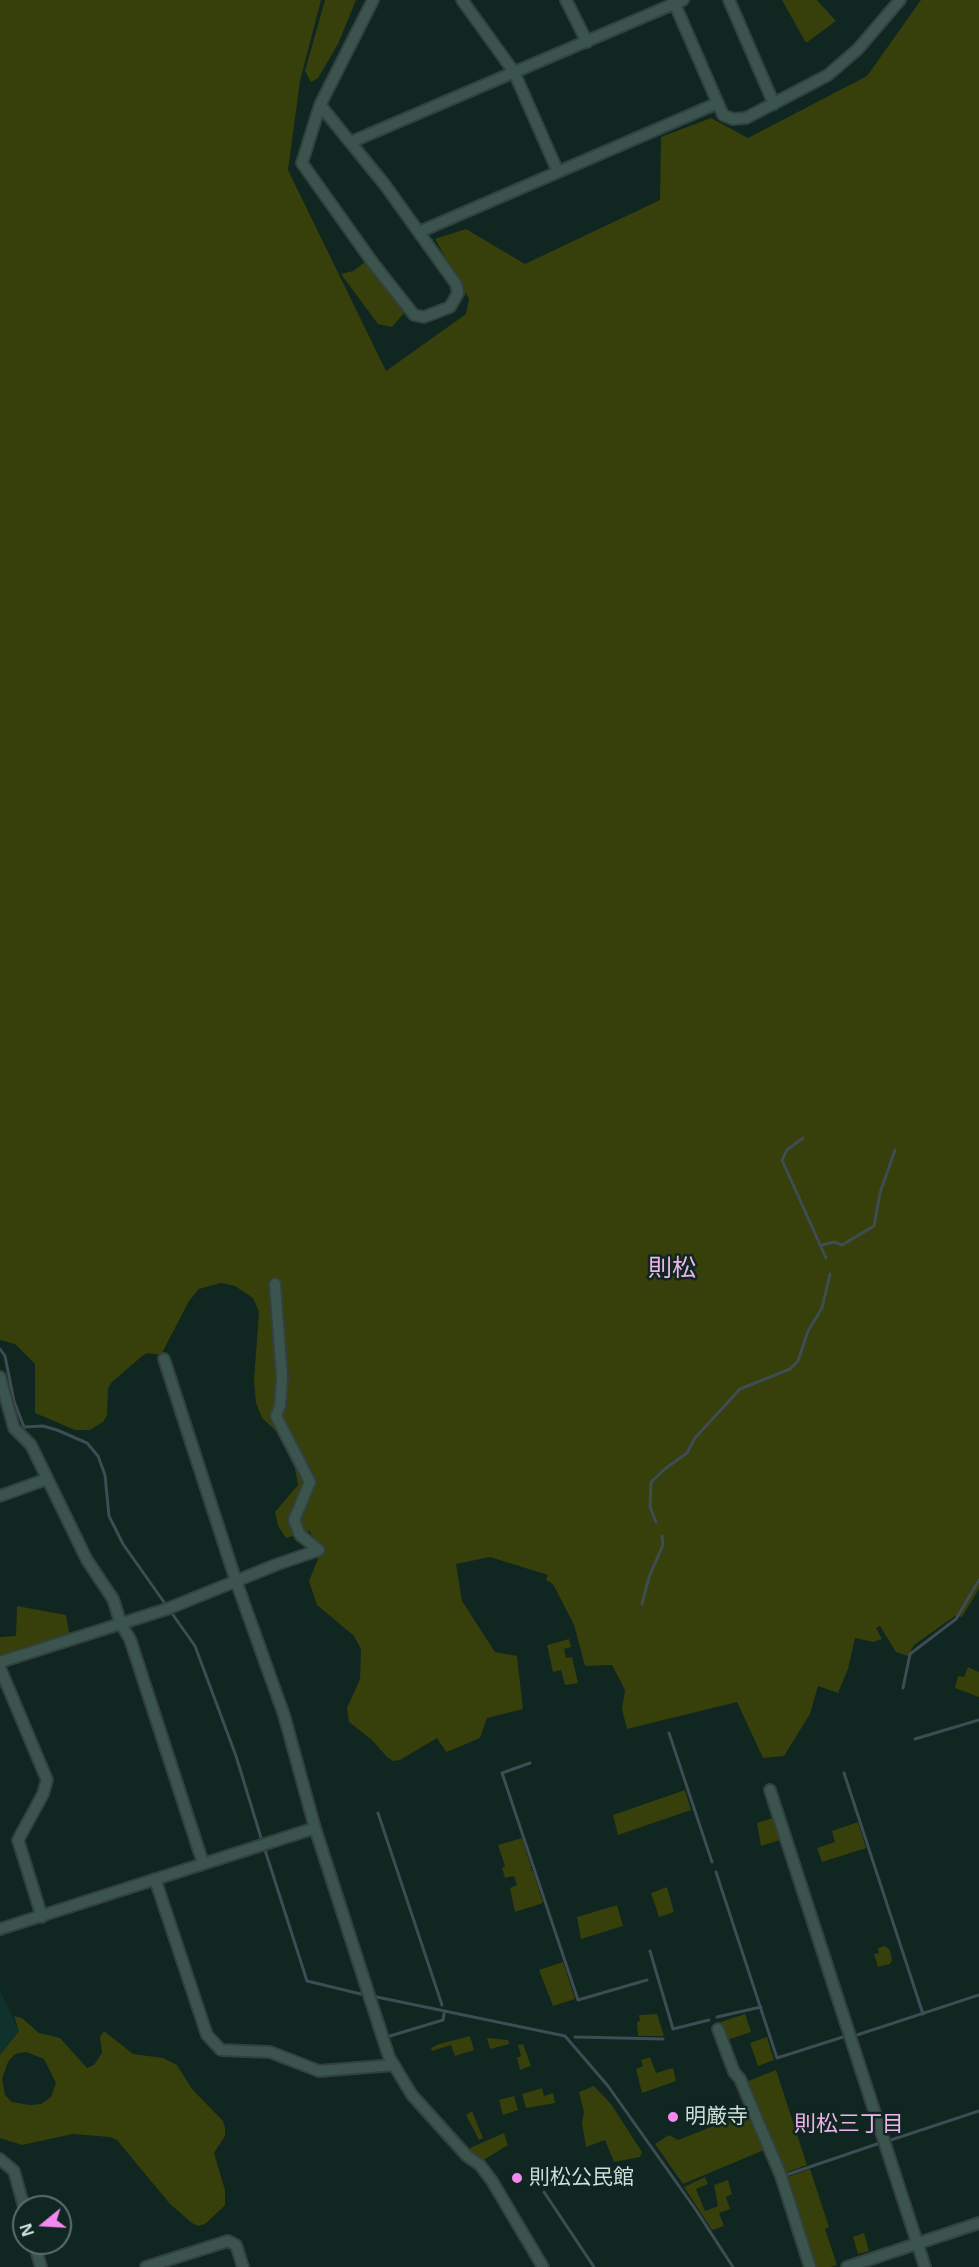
<!DOCTYPE html>
<html>
<head>
<meta charset="utf-8">
<style>
  body { margin:0 }
  #map { position:relative; width:979px; height:2267px; overflow:hidden; background:#0f2621; font-family:"Noto Sans",sans-serif }
  canvas { display:block }
  .north { position:absolute; left:12px; top:2195px; width:60px; height:60px; box-sizing:border-box; background:#0f2621; border:2px solid #5c706b; border-radius:50%; rotate:252deg; font-size:16px; font-weight:700; line-height:24px; text-align:center; color:#d0deda }
  .north::after { content:''; display:block; margin:auto; width:21px; height:27px; background:#f489f0; clip-path:polygon(50% 0,100% 100%,50% 72%,0 100%) }
</style>
</head>
<body>
<div id="map">
<canvas width="979" height="2267"></canvas>
<div class="north">N</div>
</div>
<script>
const g = document.querySelector('canvas').getContext('2d');
g.lineJoin = 'round';
function fill(path, color) {
  g.fillStyle = color;
  g.fill(path, 'evenodd');
}
function poly(rows) {
  const path = new Path2D();
  for (const r of rows) {
    path.moveTo(r[0], r[1]);
    for (let i = 2; i < r.length; i += 2) path.lineTo(r[i], r[i + 1]);
  }
  return path;
}
function stroke(path, color, width, dash) {
  g.strokeStyle = color;
  g.lineWidth = width;
  g.lineCap = dash ? 'butt' : 'round';
  g.setLineDash(dash || []);
  g.stroke(path);
}
function label(font, color, halo, rows, align = 'center') {
  g.font = font + ' "Noto Sans","Noto Sans JP",sans-serif';
  g.lineWidth = 5;
  g.setLineDash([]);
  g.textBaseline = 'middle';
  g.strokeStyle = halo;
  g.fillStyle = color;
  for (const [text, x, y, turn = 0] of rows) {
    g.save();
    g.translate(x, y);
    g.rotate((+turn || 0) * Math.PI / 180);
    g.textAlign = isNaN(turn) ? turn : align;
    if (halo) g.strokeText(text, 0, 0);
    g.fillText(text, 0, 0);
    g.restore();
  }
}
const built = poly([
  [0,1990,19,2031,0,2055]
]);
const green = poly([
  [0,0,321,0,300,81,288,170,386,371,466,314,469,299,435,239,466,229,525,264,660,200,661,137,711,118,748,138,867,76,921,0,979,0,979,1589,962,1617,955,1616,914,1645,908,1656,896,1652,880,1626,876,1628,882,1639,873,1642,855,1638,848,1669,838,1693,818,1686,810,1714,784,1756,763,1758,737,1702,627,1729,622,1709,625,1690,622,1684,612,1665,585,1666,574,1625,553,1584,546,1580,548,1575,490,1557,456,1564,462,1601,495,1652,517,1656,523,1709,487,1718,480,1738,454,1749,446,1752,437,1738,400,1760,393,1761,387,1757,372,1740,349,1722,347,1708,360,1679,361,1649,354,1636,317,1605,309,1581,320,1554,310,1531,286,1538,278,1526,275,1512,298,1485,293,1458,278,1433,262,1418,256,1403,254,1380,259,1312,253,1298,235,1286,221,1283,199,1289,189,1301,161,1355,147,1353,141,1357,111,1383,108,1389,107,1415,103,1422,90,1430,75,1430,35,1413,35,1364,15,1344,0,1340],
  [325,0,356,0,338,44,318,78,311,82,305,71],
  [782,0,817,0,836,21,806,43],
  [365,262,404,313,392,327,378,324,341,274,353,271],
  [17,1606,66,1615,70,1638,0,1658,0,1637,16,1636],
  [569,1639,571,1647,564,1649,566,1658,572,1657,578,1683,565,1685,561,1670,553,1672,547,1645],
  [968,1667,979,1672,979,1697,955,1688,958,1676,964,1677],
  [685,1790,691,1810,618,1835,613,1815],
  [773,1818,780,1840,761,1846,757,1823],
  [858,1822,866,1848,822,1862,817,1848,835,1842,832,1831],
  [522,1838,532,1870,529,1871,533,1871,543,1903,515,1912,510,1888,517,1885,514,1876,505,1878,502,1868,505,1866,498,1845],
  [667,1887,674,1912,659,1917,651,1893],
  [617,1905,623,1926,581,1939,577,1917],
  [885,1946,890,1950,892,1960,890,1964,878,1967,874,1954,879,1953,878,1948],
  [563,1962,575,1999,553,2006,539,1970],
  [657,2014,664,2036,638,2036,637,2022,640,2021,639,2015],
  [745,2014,751,2032,727,2040,721,2022],
  [14,2016,22,2018,39,2033,60,2038,87,2068,94,2065,102,2053,100,2037,104,2031,133,2054,163,2058,177,2065,192,2089,223,2121,225,2128,225,2136,214,2153,225,2190,225,2205,220,2210,205,2224,198,2226,192,2223,170,2204,117,2140,110,2137,73,2134,22,2145,0,2138,0,2055,19,2031],
  [26,2052,44,2059,56,2083,51,2097,41,2104,30,2105,12,2102,5,2095,2,2079,8,2062,15,2054],
  [470,2036,474,2050,455,2056,451,2045,432,2051,431,2048,439,2044],
  [767,2037,774,2060,758,2066,750,2043],
  [487,2038,508,2040,509,2044,490,2049],
  [523,2044,531,2066,520,2070,517,2058,521,2056,518,2045],
  [650,2057,656,2073,673,2068,676,2081,642,2093,636,2069,643,2066,641,2060],
  [776,2070,807,2165,785,2173,746,2085,748,2081],
  [594,2086,611,2104,642,2152,640,2157,614,2162,605,2140,586,2147,582,2123,584,2112,579,2092],
  [542,2088,544,2096,553,2093,555,2103,526,2108,522,2094],
  [514,2096,518,2110,503,2115,499,2100],
  [472,2111,483,2138,479,2140,466,2115],
  [749,2112,764,2150,683,2184,655,2144,669,2135,678,2140],
  [504,2133,508,2145,482,2161,471,2151,470,2148],
  [810,2169,829,2227,825,2229,837,2265,831,2267,816,2267,787,2177],
  [705,2177,708,2184,696,2189,705,2211,718,2206,714,2185,728,2180,732,2194,726,2197,730,2209,719,2213,724,2226,712,2230,684,2187],
  [864,2233,869,2251,858,2254,853,2237]
]);
const stream = poly([
  [803,1138,787,1150,782,1160,826,1258],
  [822,1245,834,1242,842,1245,874,1226,880,1193,895,1150],
  [0,1349,5,1356,14,1401,24,1427,43,1426,57,1430,87,1443,98,1456,105,1475,109,1516,123,1544,195,1646,236,1756,262,1841],
  [656,1522,650,1507,651,1482,666,1468,687,1453,695,1438,740,1389,790,1369,798,1361,808,1331,822,1308,830,1274],
  [642,1604,649,1577,663,1545,662,1536],
  [903,1688,910,1654,956,1619,979,1580],
  [669,1733,712,1862],
  [915,1739,979,1720],
  [530,1763,502,1773,578,2000,647,1980],
  [844,1773,923,2014],
  [378,1813,442,2005],
  [264,1847,307,1981,365,1995],
  [716,1872,777,2058,846,2036],
  [650,1951,673,2029,709,2020],
  [372,1996,565,2036,608,2086,696,2210,733,2267],
  [717,2017,761,2007],
  [857,2035,979,1995],
  [390,2036,443,2020,444,2014],
  [575,2037,663,2039],
  [891,2140,979,2111],
  [786,2175,880,2143],
  [544,2192,594,2267]
]);
const minor = poly([
  [462,0,514,72,558,172],
  [566,0,587,42],
  [673,0,723,115,733,119,746,118,828,75,858,49,900,0],
  [729,0,774,104],
  [320,105,385,185,456,284,458,293,450,307,424,317,414,315,373,263,302,163,320,105,373,0],
  [351,142,683,0],
  [419,232,718,103],
  [164,1359,236,1581,284,1715,315,1828,389,2057,412,2095,467,2156,480,2165,492,2181,543,2267],
  [0,1377,14,1428,31,1445,87,1560,113,1599,121,1624,130,1639,203,1863],
  [0,1496,47,1479],
  [0,1662,167,1609,278,1564,319,1550,300,1535,294,1520,310,1482,276,1416,280,1406,282,1378,275,1284],
  [0,1668,47,1780,43,1794,18,1840,42,1917],
  [770,1790,925,2267],
  [155,1879,207,2035,221,2050,270,2052,319,2071,394,2065],
  [0,1929,315,1828],
  [718,2029,734,2072,740,2079,781,2176,810,2267],
  [0,2159,14,2171,24,2207],
  [34,2243,41,2267],
  [146,2267,228,2241,236,2245,243,2267],
  [847,2267,979,2223]
]);
const markers = [
  [673,2117,6,"#f489f0"],
  [517,2178,6,"#f489f0"]
];
const poiNames = [
  ["明厳寺",685,2117],
  ["則松公民館",529,2178]
];
const neighbourhoodNames = [
  ["則松三丁目",849,2125]
];
const quarterNames = [
  ["則松",672,1269]
];
fill(built, '#10322c');
fill(green, '#373f0a');
stroke(stream, '#3e4c53', 3);
stroke(minor, '#32413d', 14);
stroke(minor, '#3c544e', 10);
for (const [x, y, r, color] of markers) {
  const dot = new Path2D();
  dot.arc(x, y, r, 0, 2 * Math.PI);
  g.fillStyle = color;
  g.fill(dot);
  stroke(dot, '#0f2621', 2);
}
label('21px', '#d0deda', '#0f2621', poiNames, 'left');
label('22px', '#f0b4ec', '#0f2621', neighbourhoodNames);
label('24px', '#f0b4ec', '#0f2621', quarterNames);
</script>
</body>
</html>
